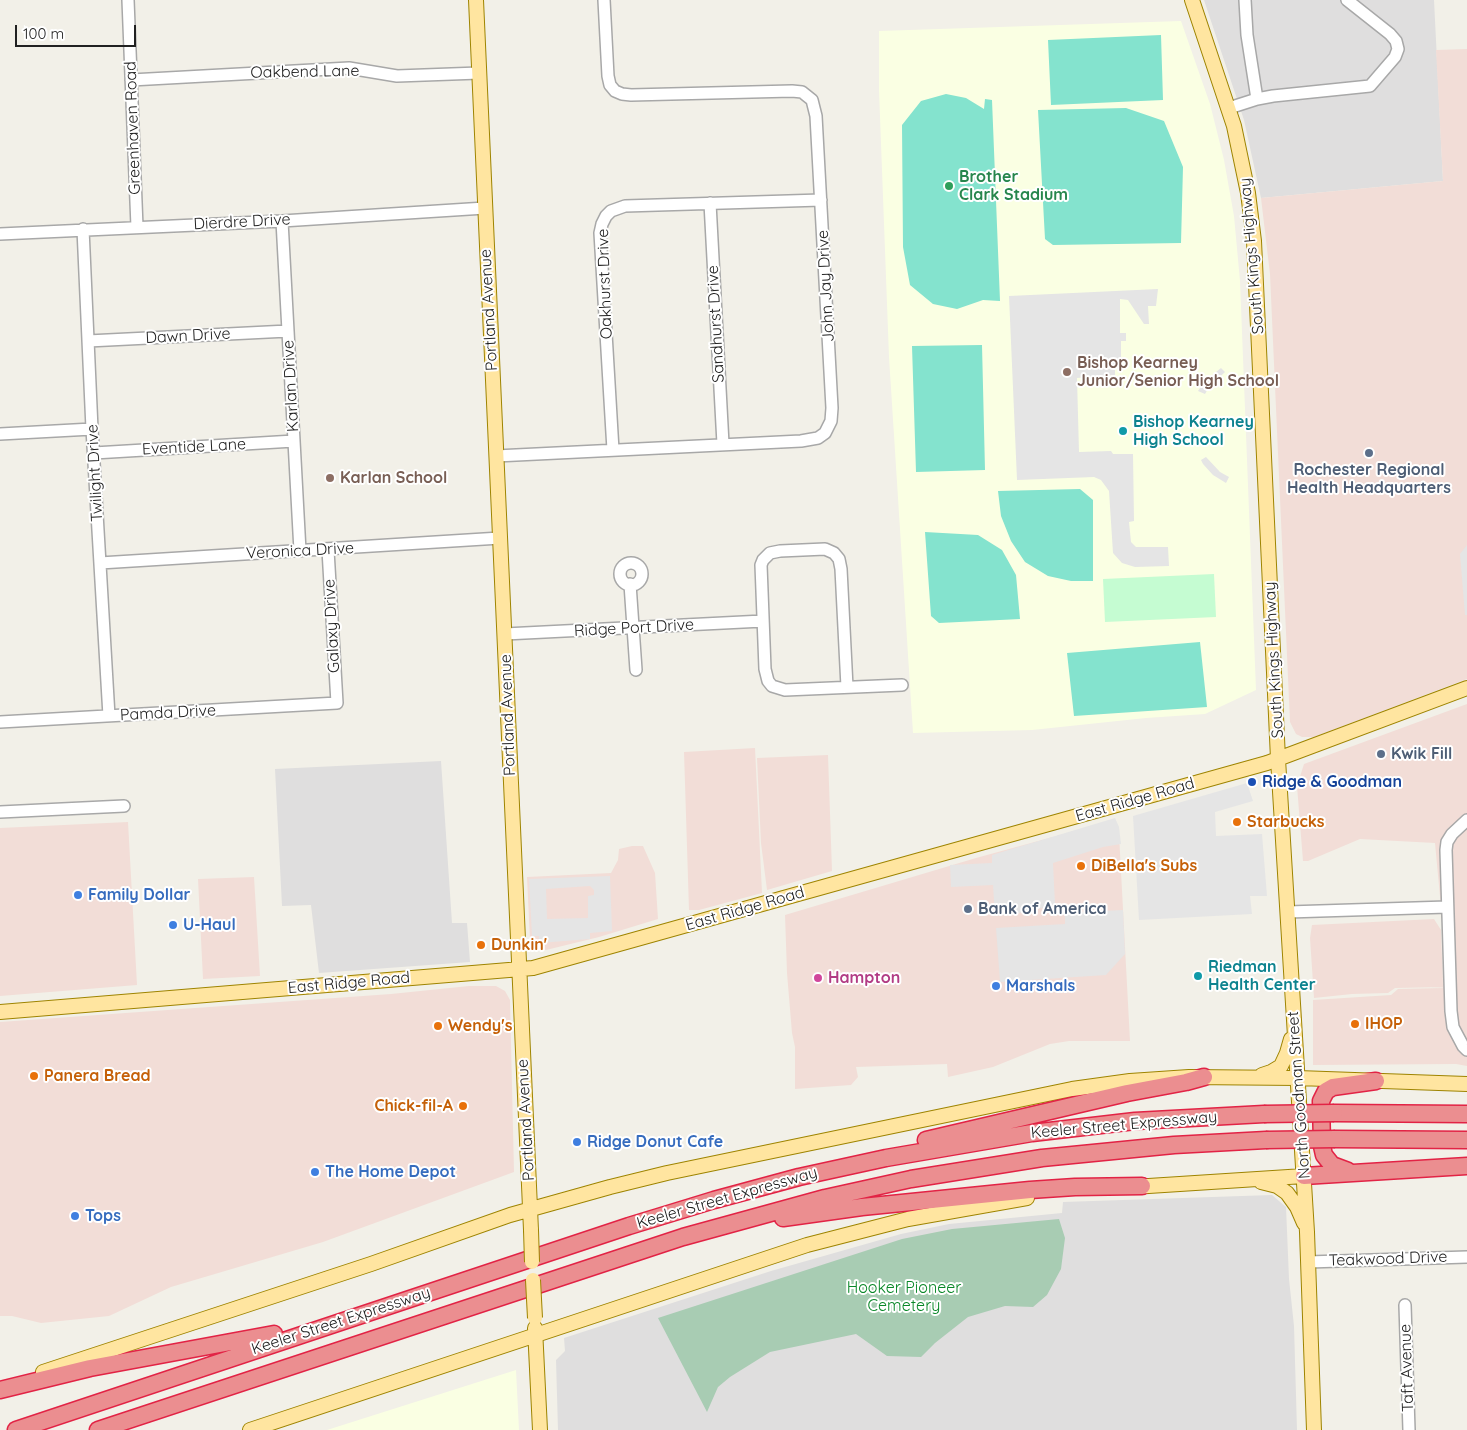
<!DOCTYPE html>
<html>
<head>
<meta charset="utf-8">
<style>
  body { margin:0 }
  #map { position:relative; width:1467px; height:1430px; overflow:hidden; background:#f2f0e8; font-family:Quicksand,sans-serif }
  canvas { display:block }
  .scale { position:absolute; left:15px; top:25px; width:121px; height:22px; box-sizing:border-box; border:2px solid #212121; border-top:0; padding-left:6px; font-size:15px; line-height:18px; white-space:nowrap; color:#212121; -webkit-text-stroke:4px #fff; paint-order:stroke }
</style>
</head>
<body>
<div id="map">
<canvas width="1467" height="1430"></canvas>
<div class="scale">100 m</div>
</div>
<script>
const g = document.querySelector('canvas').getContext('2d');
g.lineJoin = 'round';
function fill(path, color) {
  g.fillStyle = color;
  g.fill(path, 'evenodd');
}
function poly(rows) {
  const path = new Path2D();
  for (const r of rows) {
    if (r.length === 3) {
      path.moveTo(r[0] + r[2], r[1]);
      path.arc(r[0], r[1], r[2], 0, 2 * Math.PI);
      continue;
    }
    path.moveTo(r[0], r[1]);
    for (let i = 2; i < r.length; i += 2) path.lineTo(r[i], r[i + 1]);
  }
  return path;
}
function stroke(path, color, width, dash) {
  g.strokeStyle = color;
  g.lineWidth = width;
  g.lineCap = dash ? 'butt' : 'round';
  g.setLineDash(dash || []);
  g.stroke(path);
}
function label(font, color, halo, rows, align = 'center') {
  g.font = font + ' Quicksand,sans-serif';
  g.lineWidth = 4;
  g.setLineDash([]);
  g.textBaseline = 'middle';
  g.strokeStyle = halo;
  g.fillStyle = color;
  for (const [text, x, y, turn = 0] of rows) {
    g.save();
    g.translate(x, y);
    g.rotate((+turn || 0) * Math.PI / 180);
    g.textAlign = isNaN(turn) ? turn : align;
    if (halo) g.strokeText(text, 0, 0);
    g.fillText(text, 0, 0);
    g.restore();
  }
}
const residential = poly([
  [1204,0,1434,0,1443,181,1261,198,1244,120],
  [441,761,452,923,467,923,470,962,319,973,311,905,282,906,275,769],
  [1272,1195,1286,1207,1289,1279,1294,1326,1297,1430,558,1430,556,1360,565,1351,564,1338,771,1271,901,1234,949,1224,1062,1213,1063,1202]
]);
const commercial = poly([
  [1467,49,1467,679,1314,737,1302,737,1296,734,1290,722,1270,274,1261,198,1443,181,1436,50],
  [1467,704,1467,1066,1456,1064,1313,1065,1313,1000,1391,995,1398,989,1443,988,1442,918,1435,843,1360,839,1308,861,1303,861,1297,786,1304,764],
  [755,748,762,893,699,910,689,910,684,752],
  [828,755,832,871,767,890,761,843,757,758],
  [1115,820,1119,834,1130,1041,1069,1041,1050,1044,993,1067,948,1077,947,1064,856,1067,858,1077,851,1085,795,1089,795,1047,792,1033,787,973,785,915,976,858],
  [128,822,137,985,0,996,0,828],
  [632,846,643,846,655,873,658,919,599,937,546,950,538,948,530,940,527,877,611,873,618,860,619,849],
  [254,877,260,976,203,979,198,879],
  [1434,919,1441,930,1443,987,1395,988,1388,993,1352,994,1314,998,1310,938,1312,925],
  [469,986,496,986,505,991,510,1000,514,1172,323,1242,171,1287,109,1316,41,1323,12,1316,0,1316,0,1022,391,994]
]);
const education = poly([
  [1181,21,1210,104,1224,160,1234,216,1240,281,1256,690,1205,714,1146,718,1032,730,913,733,889,357,879,90,879,31],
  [516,1370,519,1430,327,1430]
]);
const cemetery = poly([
  [1059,1219,1065,1238,1061,1269,1047,1295,1033,1307,1005,1306,968,1317,935,1343,921,1357,887,1356,856,1334,770,1352,730,1377,718,1387,707,1412,658,1318,902,1239,952,1229]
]);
const park = poly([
  [1214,574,1216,617,1105,622,1103,579]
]);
const pitch = poly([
  [1161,35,1163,100,1051,105,1048,40],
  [946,94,966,98,984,109,985,99,992,100,1000,301,983,300,957,309,933,304,910,285,903,247,902,125,921,101],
  [1126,108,1164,121,1183,167,1181,243,1053,245,1045,239,1038,110],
  [982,345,985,470,916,472,912,346],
  [1080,489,1093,500,1093,581,1071,581,1048,576,1025,562,1011,541,1001,516,998,491],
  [925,532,978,535,1002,550,1016,575,1020,619,939,623,931,616],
  [1200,642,1207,707,1074,716,1067,653]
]);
const parking = poly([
  [1158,289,1156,306,1148,306,1149,324,1144,324,1128,300,1120,299,1120,333,1126,333,1126,341,1121,341,1121,363,1115,364,1115,375,1077,378,1079,452,1111,451,1113,454,1133,454,1134,521,1129,522,1131,542,1136,547,1168,547,1169,566,1135,567,1122,563,1113,553,1109,491,1101,480,1094,477,1017,480,1009,296],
  [1221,368,1225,372,1209,387,1205,394,1198,391,1204,382],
  [1206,457,1220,472,1229,477,1226,483,1213,475,1203,464,1201,460],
  [1467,545,1467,615,1465,615,1460,554],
  [1247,783,1253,801,1215,812,1216,836,1262,834,1267,896,1250,896,1252,914,1139,920,1133,816],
  [1115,818,1119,827,1121,844,1103,847,1053,863,1055,905,1015,914,995,916,993,885,951,887,950,865,992,863,992,855],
  [610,876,612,931,590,933,590,939,539,943,539,936,532,936,529,879],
  [590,886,594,890,594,895,588,896,588,918,547,919,546,889],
  [1123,910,1125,954,1106,975,1000,982,996,928,1065,924,1065,913]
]);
const minor = poly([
  [128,0,137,227],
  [1245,0,1247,35,1257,99],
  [131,80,349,68,397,76,479,73],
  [1229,108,1257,99,1273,96,1370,86,1395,57,1398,49,1396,41,1390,34,1347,0],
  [710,203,723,444],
  [282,221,300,551],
  [83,229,92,429,109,716],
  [0,234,282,221,485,208],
  [88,341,288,331],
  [0,434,92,429],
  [613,450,600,233,602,224,606,216,611,211,625,206,821,200],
  [94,453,294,441],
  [496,456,801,441,818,438,825,433,831,421,832,408,816,116,812,100,802,92,792,91,631,95,622,94,615,91,610,85,608,76,604,0],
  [100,563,500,538],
  [631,574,11],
  [630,584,636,670],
  [505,634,763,621],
  [847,687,841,569,839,559,834,553,825,549,780,551,770,553,763,560,761,565,765,669,768,681,772,686,785,690,902,685],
  [0,722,337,703,328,550],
  [0,812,124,806],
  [1467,820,1452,834,1447,842,1446,850,1451,1011,1453,1027,1463,1046,1467,1050],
  [1288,912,1447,907],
  [1308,1262,1467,1257],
  [1405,1305,1409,1430]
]);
const major = poly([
  [476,0,531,1230],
  [1192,0,1234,126,1248,193,1254,241,1278,759,1307,1232,1314,1430],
  [0,1012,533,968,1267,763,1467,688],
  [1262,1075,1271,1072,1281,1066,1287,1053,1291,1039],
  [1261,1182,1277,1186,1287,1193,1297,1207,1304,1223],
  [1133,1187,1304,1176],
  [535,1328,540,1430],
  [43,1372,371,1264,510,1215,610,1187,667,1173,1072,1089,1130,1081,1189,1077,1298,1078,1467,1084],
  [250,1430,807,1245,908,1219,1027,1198]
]);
const highway = poly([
  [1334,1113,1467,1114],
  [1335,1139,1467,1140],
  [926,1140,1127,1093,1186,1082,1204,1077],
  [1348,1171,1332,1165,1324,1155,1322,1146,1321,1101,1326,1091,1333,1087,1376,1081],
  [1304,1176,1467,1166],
  [783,1218,862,1207,1030,1190,1075,1187,1142,1186],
  [0,1390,90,1368,274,1334],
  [16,1430,629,1226,714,1200,799,1177,886,1158,1032,1133,1135,1121,1264,1114],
  [98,1430,683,1237,825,1198,911,1179,1042,1158,1174,1145,1266,1140]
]);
const majorBridge = poly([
  [531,1230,532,1262],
  [533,1280,535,1318]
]);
const highwayBridge = poly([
  [1264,1114,1334,1113],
  [1266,1140,1335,1139]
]);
const markers = [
  [949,186,5,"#2e9e5b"],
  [1067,372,5,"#8d6e63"],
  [1123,431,5,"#0f9aa8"],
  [1369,453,5,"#5c6f8a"],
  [330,478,5,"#8d6e63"],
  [1381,754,5,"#5c6f8a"],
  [1252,782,5,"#1a4fb4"],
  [1237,822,5,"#e8710a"],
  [1081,866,5,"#e8710a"],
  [78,895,5,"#3f7fe0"],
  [968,909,5,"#5c6f8a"],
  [173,925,5,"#3f7fe0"],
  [481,945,5,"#e8710a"],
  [1198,976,5,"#0f9aa8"],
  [818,978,5,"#d1479c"],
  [996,986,5,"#3f7fe0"],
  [1355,1024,5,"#e8710a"],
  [438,1026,5,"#e8710a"],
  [34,1076,5,"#e8710a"],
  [463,1106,5,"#e8710a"],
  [577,1142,5,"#3f7fe0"],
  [315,1172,5,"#3f7fe0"],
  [75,1216,5,"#3f7fe0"]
];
const streetNames = [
  ["Oakbend Lane",305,72,-1],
  ["Greenhaven Road",133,128,-92],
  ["Dierdre Drive",242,222,-3],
  ["South Kings Highway",1252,256,-95],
  ["Oakhurst Drive",605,284,-92],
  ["John Jay Drive",826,286,-93],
  ["Portland Avenue",489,310,-93],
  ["Sandhurst Drive",716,324,-93],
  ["Dawn Drive",188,336,-3],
  ["Karlan Drive",291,386,-93],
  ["Eventide Lane",194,447,-3],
  ["Twilight Drive",95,473,-93],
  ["Veronica Drive",300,551,-3],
  ["Galaxy Drive",332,626,-93],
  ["Ridge Port Drive",634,628,-3],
  ["South Kings Highway",1274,660,-93],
  ["Pamda Drive",168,713,-3],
  ["Portland Avenue",508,715,-92],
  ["East Ridge Road",1135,800,-16],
  ["East Ridge Road",745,909,-16],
  ["East Ridge Road",349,983,-5],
  ["North Goodman Street",1299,1095,-94],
  ["Portland Avenue",526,1120,-93],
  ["Keeler Street Expressway",1124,1125,-5],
  ["Keeler Street Expressway",727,1198,-16],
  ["Teakwood Drive",1388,1259,-2],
  ["Keeler Street Expressway",341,1321,-18],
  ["Taft Avenue",1407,1368,-92]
];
const leisureNames = [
  ["Brother",959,177],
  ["Clark Stadium",959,195]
];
const educationNames = [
  ["Bishop Kearney",1077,363],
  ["Junior/Senior High School",1077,381],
  ["Karlan School",340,478]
];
const cultureNames = [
  ["Bishop Kearney",1133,422],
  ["High School",1133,440],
  ["Riedman",1208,967],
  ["Health Center",1208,985]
];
const serviceNames = [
  ["Rochester Regional",1369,470,"center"],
  ["Health Headquarters",1369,488,"center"],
  ["Kwik Fill",1391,754],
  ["Bank of America",978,909]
];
const transitNames = [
  ["Ridge & Goodman",1262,782]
];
const foodNames = [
  ["Starbucks",1247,822],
  ["DiBella's Subs",1091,866],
  ["Dunkin'",491,945],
  ["IHOP",1365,1024],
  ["Wendy's",448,1026],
  ["Panera Bread",44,1076],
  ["Chick-fil-A",453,1106,"right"]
];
const shopNames = [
  ["Family Dollar",88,895],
  ["U-Haul",183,925],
  ["Marshals",1006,986],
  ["Ridge Donut Cafe",587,1142],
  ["The Home Depot",325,1172],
  ["Tops",85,1216]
];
const hotelNames = [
  ["Hampton",828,978]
];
const parkNames = [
  ["Hooker Pioneer",904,1288],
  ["Cemetery",904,1306]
];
fill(residential, '#dfdede');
fill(commercial, '#f2ddd7');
fill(education, '#faffe3');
fill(cemetery, '#a8ccb3');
fill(park, '#c5fcd2');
fill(pitch, '#84e3ce');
fill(parking, '#e5e5e5');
stroke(minor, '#a8a8a8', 14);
stroke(major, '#9e8400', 16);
stroke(highway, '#e22345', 19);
stroke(minor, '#fff', 11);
stroke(major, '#ffe5a0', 14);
stroke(highway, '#eb8e90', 16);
stroke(majorBridge, '#9e8400', 16, []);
stroke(highwayBridge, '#e22345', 19, []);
stroke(majorBridge, '#ffe5a0', 14);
stroke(highwayBridge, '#eb8e90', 16);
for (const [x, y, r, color] of markers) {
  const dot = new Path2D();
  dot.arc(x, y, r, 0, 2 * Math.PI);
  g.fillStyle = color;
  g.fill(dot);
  stroke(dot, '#fff', 2);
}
label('16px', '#212121', '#fff', streetNames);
label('bold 16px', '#27864d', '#fff', leisureNames, 'left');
label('bold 16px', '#785e54', '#fff', educationNames, 'left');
label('bold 16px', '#0d838f', '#fff', cultureNames, 'left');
label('bold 16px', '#4e5e75', '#fff', serviceNames, 'left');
label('bold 16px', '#164399', '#fff', transitNames, 'left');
label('bold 16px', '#c56008', '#fff', foodNames, 'left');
label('bold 16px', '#366cbe', '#fff', shopNames, 'left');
label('bold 16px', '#b23c85', '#fff', hotelNames, 'left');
label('16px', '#088727', '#fff', parkNames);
</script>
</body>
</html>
